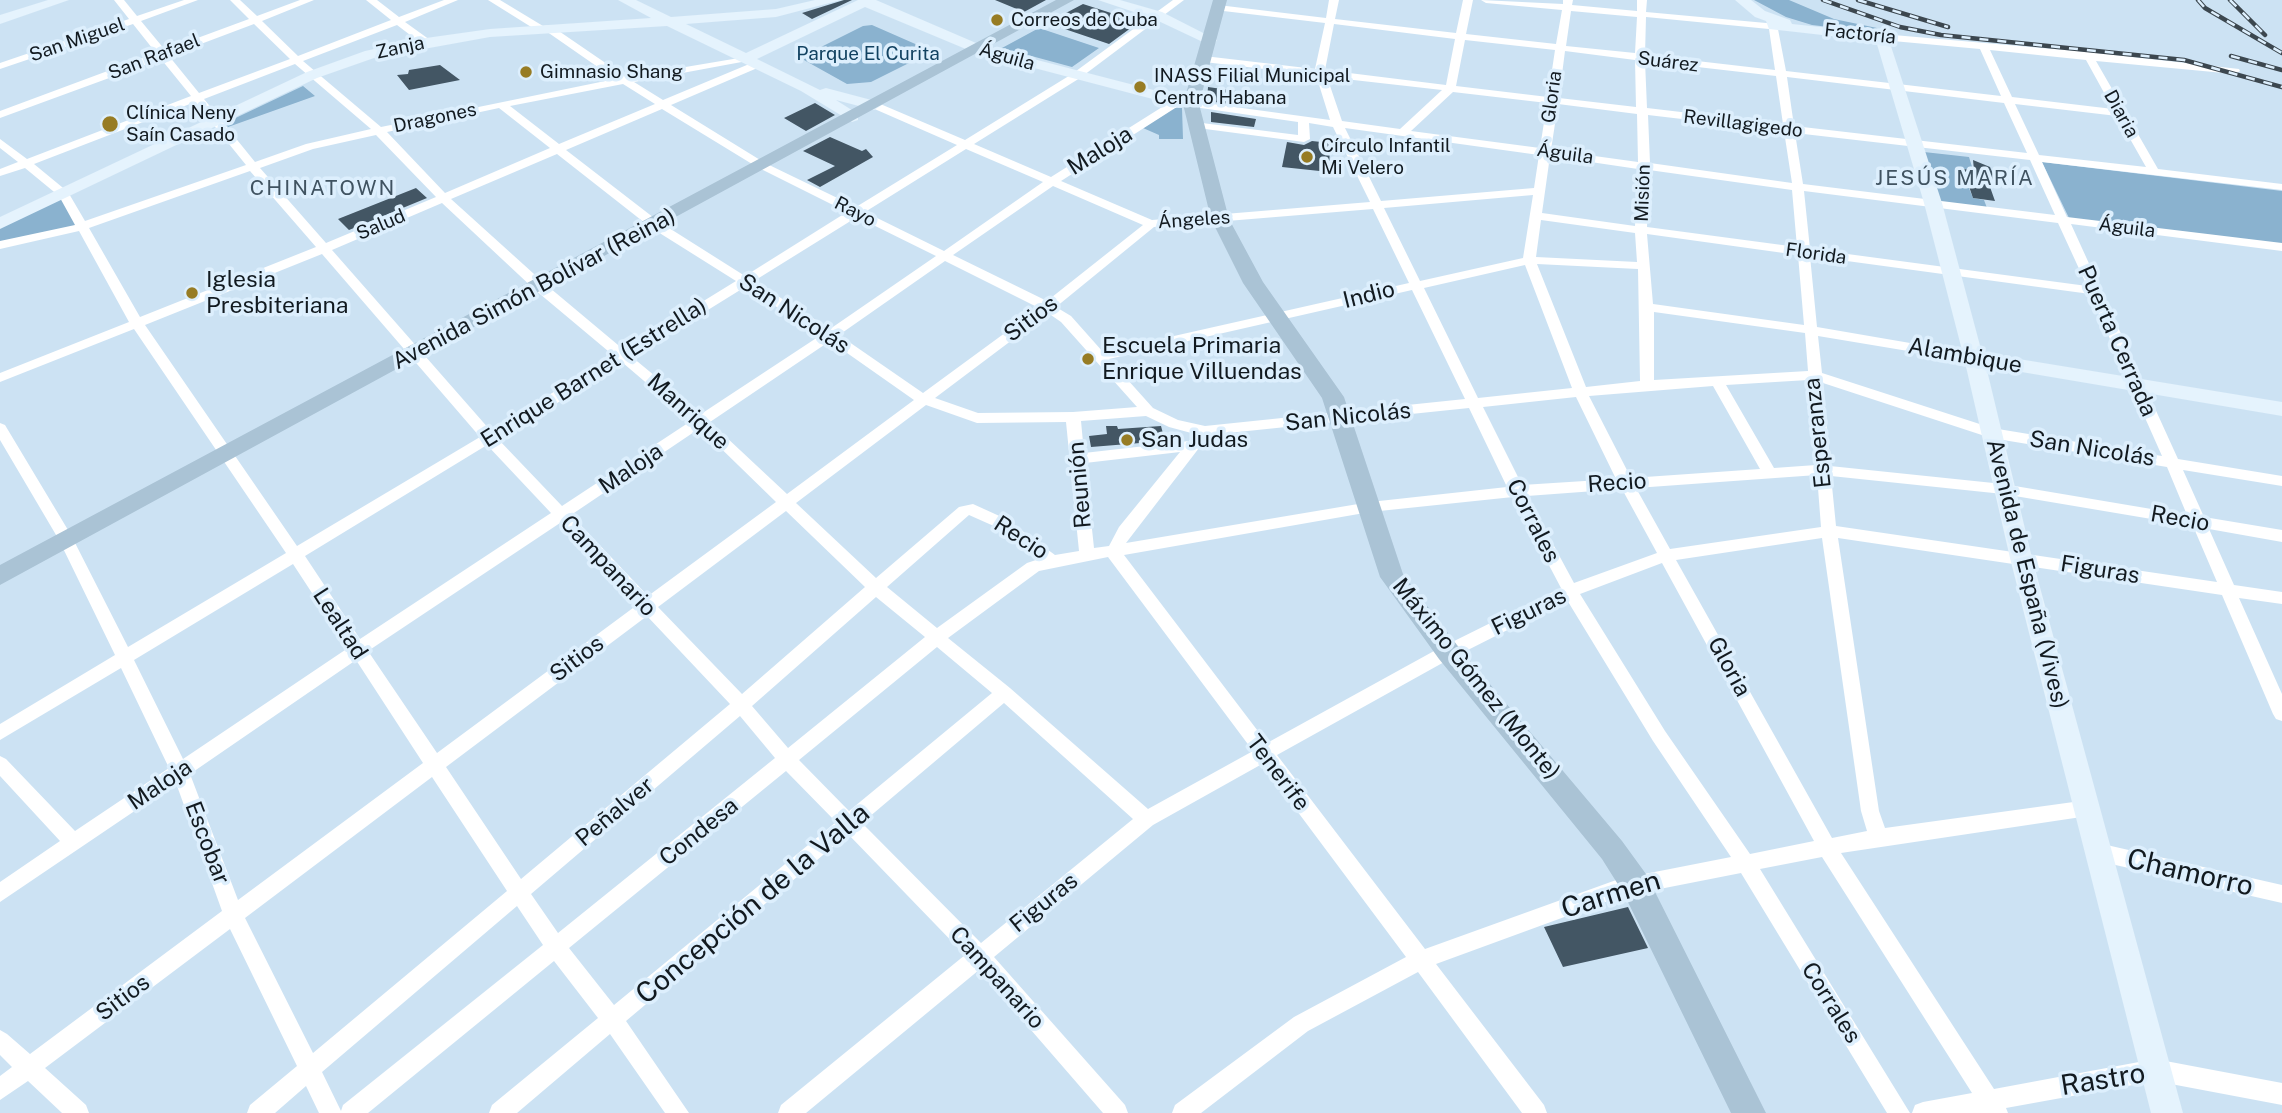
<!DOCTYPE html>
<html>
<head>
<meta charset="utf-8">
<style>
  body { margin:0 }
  canvas { display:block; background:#cce2f3 }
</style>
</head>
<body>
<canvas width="2282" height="1113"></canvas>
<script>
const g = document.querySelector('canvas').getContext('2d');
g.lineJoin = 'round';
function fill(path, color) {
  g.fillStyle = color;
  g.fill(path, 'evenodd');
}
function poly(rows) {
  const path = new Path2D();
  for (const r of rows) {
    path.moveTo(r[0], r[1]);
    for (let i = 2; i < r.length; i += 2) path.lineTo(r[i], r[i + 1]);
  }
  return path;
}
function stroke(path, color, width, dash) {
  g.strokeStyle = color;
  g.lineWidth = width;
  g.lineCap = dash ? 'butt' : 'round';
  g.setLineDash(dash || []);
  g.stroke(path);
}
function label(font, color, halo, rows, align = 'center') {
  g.font = font + ' "Public Sans",sans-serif';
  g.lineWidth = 7;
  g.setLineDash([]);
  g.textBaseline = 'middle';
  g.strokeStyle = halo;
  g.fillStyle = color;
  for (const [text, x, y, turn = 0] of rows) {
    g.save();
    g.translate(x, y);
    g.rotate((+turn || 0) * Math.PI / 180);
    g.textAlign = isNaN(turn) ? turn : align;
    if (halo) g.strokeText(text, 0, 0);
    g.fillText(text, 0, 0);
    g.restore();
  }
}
const green = poly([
  [1754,0,1789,0,1834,19,1877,28,1880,33,1812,25,1786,17],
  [872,25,929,50,929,53,871,82,847,84,804,60,805,55,863,26],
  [1039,28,1099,48,1072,67,1002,48],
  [303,86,315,96,228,127,225,123],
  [1174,108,1182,108,1183,139,1159,139,1159,135,1143,128],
  [1924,152,1969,157,1973,170,1961,169,1973,198,1984,200,1987,208,1939,202],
  [2042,162,2282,191,2282,244,2069,218],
  [64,194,81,227,0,245,0,224]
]);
const building = poly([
  [844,0,852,0,812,19,802,13],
  [995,0,1046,0,1024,12],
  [1083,4,1139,22,1109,44,1047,23],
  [440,65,460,80,409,90,397,75,408,74,409,70],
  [1208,87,1257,94,1253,107,1207,101],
  [815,103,835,115,806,131,784,118],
  [1211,112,1256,119,1254,127,1211,122],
  [830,137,862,151,866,149,873,157,820,187,807,180,835,166,803,151],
  [1312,141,1330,143,1329,172,1282,167,1287,142,1304,145],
  [1973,160,1990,167,1999,188,1990,187,1995,201,1973,198,1963,169,1974,170],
  [416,188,427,198,349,230,338,219],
  [1106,426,1117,426,1118,429,1161,426,1165,441,1091,447,1089,436,1107,434],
  [1628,907,1648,948,1563,967,1544,927]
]);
const street = poly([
  [114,0,124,0,137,16,184,0,198,0,141,21,165,50,249,19,230,0,240,0,257,16,300,0,314,0,262,21,298,56,391,20,366,0,377,0,399,17,444,0,458,0,405,22,430,40,430,44,422,44,397,25,303,61,381,127,615,79,543,29,536,30,488,0,500,0,543,26,550,25,626,77,751,56,751,60,747,61,634,82,663,100,754,62,762,62,762,66,671,105,765,163,856,207,957,145,870,107,870,103,878,103,965,140,1072,74,1173,0,1184,0,1080,78,974,144,1051,177,1186,92,1194,92,1194,96,1061,181,1152,220,1370,202,1333,127,1309,123,1310,139,1304,142,1190,127,1190,123,1194,122,1298,135,1298,122,1187,106,1186,104,1191,101,1330,120,1316,75,1204,62,1199,59,1204,56,1315,69,1325,23,1215,10,1215,6,1218,5,1326,18,1329,0,1339,0,1335,19,1456,33,1463,0,1473,0,1466,34,1556,44,1562,10,1486,3,1481,0,1563,4,1563,0,1573,0,1572,5,1637,11,1637,0,1647,0,1646,12,1777,24,1786,71,2001,96,1980,49,1882,40,1877,37,1882,34,2088,52,2239,69,2240,71,2235,74,2096,61,2158,169,2282,184,2282,190,2042,162,2067,217,2282,243,2282,251,2071,224,2178,459,2282,476,2282,486,2183,470,2204,517,2282,530,2282,542,2209,529,2234,585,2282,592,2282,604,2239,598,2282,694,2282,721,2276,719,2273,714,2222,595,1838,538,1879,811,1885,828,2088,800,2095,802,2097,808,2095,814,2088,816,1841,853,1994,1089,2155,1059,2282,1083,2282,1105,2155,1081,2006,1108,2008,1113,1912,1113,1915,1105,1923,1102,1972,1093,1822,857,1760,869,1910,1113,1887,1113,1741,873,1619,897,1436,964,1544,1105,1547,1113,1522,1113,1418,972,1308,1031,1201,1113,1172,1113,1175,1105,1294,1017,1406,957,1262,764,1153,825,994,957,1125,1105,1128,1113,1103,1113,979,970,806,1113,778,1113,781,1105,965,955,848,834,626,1021,689,1113,665,1113,610,1034,517,1113,489,1113,492,1105,598,1018,554,961,368,1113,319,1113,306,1086,275,1113,247,1113,250,1105,297,1066,230,929,45,1068,86,1105,89,1113,62,1113,28,1081,0,1100,0,1076,12,1067,0,1055,0,1030,7,1034,30,1054,222,911,176,783,0,902,0,882,60,841,0,776,0,756,6,759,75,831,169,768,121,668,0,740,0,724,115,655,59,540,0,440,0,423,5,425,71,535,128,647,286,553,134,329,0,382,0,373,129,322,79,231,0,249,0,241,75,225,59,196,25,168,0,176,0,169,18,162,0,148,0,139,27,159,191,96,161,59,0,118,0,111,156,53,133,24,0,69,0,63,129,19,114,0],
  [1571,11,1637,17,1635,53,1566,46,1571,11],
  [1646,17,1769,29,1775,70,1645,55,1646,17],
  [254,24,290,59,199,93,169,56,254,24],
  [1334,24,1455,39,1446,85,1325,70,1334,24],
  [1465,40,1555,50,1548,97,1456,86,1465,40],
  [1990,50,2086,60,2113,109,2012,97,1990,50],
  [1565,51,1635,60,1636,107,1559,98,1565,51],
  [1645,61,1776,76,1783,124,1647,108,1645,61],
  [295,64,371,129,306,144,255,162,204,99,295,64],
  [1327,77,1442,90,1400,129,1342,121,1327,77],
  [1787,77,2004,103,2027,153,1794,126,1787,77],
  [623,84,655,104,559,144,510,106,623,84],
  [1453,92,1547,103,1540,148,1411,131,1453,92],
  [195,102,246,165,85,221,68,192,34,164,195,102],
  [1558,104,1637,114,1638,162,1551,150,1558,104],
  [2015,104,2117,116,2146,167,2039,155,2015,104],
  [499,108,550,148,445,193,387,132,499,108],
  [662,109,757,167,847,212,745,276,658,221,566,150,662,109],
  [1648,115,1784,131,1792,183,1650,163,1648,115],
  [1345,128,1539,155,1534,188,1381,201,1345,128],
  [1795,133,2030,160,2055,215,1803,184,1795,133],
  [376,135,436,197,326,243,260,168,313,149,376,135],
  [966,149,1043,182,944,251,865,212,966,149],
  [557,154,650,227,736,281,624,350,544,283,451,199,557,154],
  [1550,156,1638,169,1635,226,1542,213,1550,156],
  [1649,170,1792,190,1797,247,1647,227,1649,170],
  [250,171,316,247,140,317,89,228,250,171],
  [1053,186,1143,225,1047,301,953,255,1053,186],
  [1804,191,2058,223,2087,286,1810,249,1804,191],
  [1533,195,1523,258,1420,281,1384,208,1533,195],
  [442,203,534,289,614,356,490,430,332,250,442,203],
  [1373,209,1409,283,1103,352,1071,316,1056,307,1154,227,1373,209],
  [857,217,936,256,830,329,754,281,857,217],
  [1541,220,1635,233,1637,262,1536,257,1541,220],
  [1647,234,1798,255,1804,325,1653,304,1647,234],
  [322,254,480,437,297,546,145,325,322,254],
  [1810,256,2090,294,2162,456,1992,428,1822,373,1818,336,1974,362,1981,358,1974,354,1817,327,1810,256],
  [945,261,1039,308,923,393,839,335,945,261],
  [1537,264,1638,269,1640,381,1586,387,1537,264],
  [1525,265,1572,388,1478,398,1424,288,1525,265],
  [745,287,821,335,701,414,632,357,745,287],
  [1412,290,1465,399,1205,426,1178,420,1153,408,1109,359,1412,290],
  [1654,312,1805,333,1808,371,1654,380,1654,312],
  [1048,313,1061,322,1137,407,1073,412,978,413,935,398,1048,313],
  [830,341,914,400,787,494,710,422,830,341],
  [623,363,691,421,562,506,498,439,623,363],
  [1808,380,1816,465,1774,468,1726,385,1808,380],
  [1823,383,1991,438,2167,467,2187,515,2003,484,1830,466,1823,383],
  [1713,386,1760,469,1631,478,1589,396,1713,386],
  [1576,397,1616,479,1522,485,1483,407,1576,397],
  [926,405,977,423,1066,422,1079,551,1055,555,1006,519,973,504,959,507,876,578,796,503,926,405],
  [1469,408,1507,487,1370,502,1126,543,1209,435,1469,408],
  [1146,416,1169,427,1195,434,1189,441,1084,453,1081,421,1146,416],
  [700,428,776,502,648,596,571,515,700,428],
  [487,445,551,513,360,639,305,556,487,445],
  [1180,452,1119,527,1109,546,1094,548,1085,463,1180,452],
  [1817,475,1821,527,1670,549,1636,488,1817,475],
  [1831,476,2003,494,2193,526,2217,582,1836,526,1831,476],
  [1622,489,1657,553,1574,583,1527,496,1622,489],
  [1513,497,1561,588,1434,651,1267,743,1124,555,1370,512,1513,497],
  [786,511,865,587,742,694,658,607,786,511],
  [969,515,996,527,1039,559,1027,563,937,628,887,587,969,515],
  [560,523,637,605,437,753,368,651,560,523],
  [1822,538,1861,811,1867,831,1832,838,1676,560,1822,538],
  [1108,557,1253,751,1148,809,1010,688,948,638,1039,571,1108,557],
  [1662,563,1814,841,1750,854,1665,731,1580,594,1662,563],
  [293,564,348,648,183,759,134,660,293,564],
  [876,597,925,637,788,748,752,706,876,597],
  [1567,600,1653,741,1731,857,1619,879,1425,949,1277,755,1446,661,1567,600],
  [647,616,730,704,521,879,446,767,647,616],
  [937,647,992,693,849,811,799,760,937,647],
  [356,660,423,763,238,900,190,774,356,660],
  [1004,703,1133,819,981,943,862,823,1004,703],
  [740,716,775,758,558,933,531,894,740,716],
  [786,771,836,822,614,1005,569,948,786,771],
  [432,777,507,891,313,1053,245,918,432,777],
  [517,906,543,945,343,1105,341,1111,322,1072,517,906],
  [2098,843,2282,885,2282,903,2098,861,2091,858,2088,852,2091,846,2098,843]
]);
const secondary = poly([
  [48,0,69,0,0,24,0,15,48,0],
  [618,0,636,0,671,17,776,9,815,0,841,0,776,17,686,24,746,53,858,0,876,0,983,46,1196,101,1199,104,1191,109,973,52,865,7,757,59,820,90,826,88,879,102,882,105,874,110,836,100,858,114,858,120,852,122,801,91,667,26,490,37,374,58,317,78,0,229,0,217,307,72,365,51,426,38,490,29,651,18,618,0],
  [1098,0,1120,0,1162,12,1217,40,1215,43,1205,43,1152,18,1098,0],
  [1735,0,1751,0,1765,11,1790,20,1792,24,1887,34,1942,203,1982,353,2282,402,2282,416,1986,366,2032,558,2183,1113,2151,1113,2010,558,1964,358,1924,203,1876,41,1769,29,1766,21,1755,17,1735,0]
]);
const primary = poly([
  [1056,0,1074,0,0,585,0,565,1056,0],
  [1213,0,1227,0,1199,104,1229,219,1263,282,1344,397,1403,574,1457,645,1622,841,1646,874,1766,1113,1731,1113,1624,894,1602,859,1439,659,1380,577,1322,398,1243,283,1211,219,1183,104,1213,0]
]);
const rail = poly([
  [1823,0,1900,27,1941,35,2184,60,2282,87],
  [1858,0,1948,27],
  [2198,0,2205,8,2282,53],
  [2230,0,2265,35],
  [2231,56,2282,70]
]);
const markers = [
  [997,20,7,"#977c24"],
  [526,72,7,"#977c24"],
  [1140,87,7,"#977c24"],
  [110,124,9,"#977c24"],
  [1307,157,7,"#977c24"],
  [192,293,7,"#977c24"],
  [1088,359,7,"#977c24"],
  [1127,440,7,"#977c24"]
];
const farPoinames = [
  ["Correos de Cuba",1011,20],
  ["Gimnasio Shang",540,72],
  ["INASS Filial Municipal",1154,76],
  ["Centro Habana",1154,98],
  ["Clínica Neny",126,113],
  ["Saín Casado",126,135],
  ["Círculo Infantil",1321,146],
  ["Mi Velero",1321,168]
];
const farStreetnames = [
  ["Factoría",1860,34,6],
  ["San Miguel",77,40,-19],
  ["Zanja",400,48,-12],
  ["San Rafael",154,57,-21],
  ["Águila",1007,57,16],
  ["Suárez",1668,62,7],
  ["Gloria",1552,97,-82],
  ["Diaria",2121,114,61],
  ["Dragones",435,118,-12],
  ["Revillagigedo",1743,124,7],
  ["Águila",1565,154,8],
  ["Misión",1643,193,-88],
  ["Rayo",855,212,27],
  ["Ángeles",1194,220,-4],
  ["Salud",381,225,-23],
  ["Águila",2127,228,7],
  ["Florida",1816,254,8]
];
const farParknames = [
  ["Parque El Curita",868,54]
];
const farNeighbourhoodnames = [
  ["JESÚS MARÍA",1955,179],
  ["CHINATOWN",323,189]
];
const streetNames = [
  ["Maloja",1100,151,-32],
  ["Avenida Simón Bolívar (Reina)",534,289,-28],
  ["Indio",1369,295,-14],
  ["San Nicolás",794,314,33],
  ["Sitios",1031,319,-37],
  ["Puerta Cerrada",2117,341,66],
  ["Alambique",1965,356,10],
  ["Enrique Barnet (Estrella)",594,373,-32],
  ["Manrique",688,412,42],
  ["San Nicolás",1348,417,-6],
  ["Esperanza",1818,433,-96],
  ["San Nicolás",2092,449,9],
  ["Maloja",631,469,-34],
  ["Recio",1617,483,-4],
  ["Reunión",1080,485,-95],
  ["Recio",2180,519,10],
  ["Corrales",1533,521,63],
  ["Recio",1021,538,33],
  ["Campanario",608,566,47],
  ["Figuras",2100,570,9],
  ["Avenida de España (Vives)",2027,574,76],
  ["Figuras",1529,612,-26],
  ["Lealtad",340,624,57],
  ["Sitios",577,659,-37],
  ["Gloria",1729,667,61],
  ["Máximo Gómez (Monte)",1476,679,51],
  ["Tenerife",1278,773,53],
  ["Maloja",160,785,-34],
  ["Peñalver",615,812,-40],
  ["Condesa",699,832,-39],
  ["Escobar",207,843,69],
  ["Figuras",1044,903,-39],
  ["Campanario",997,978,48],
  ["Sitios",123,998,-37],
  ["Corrales",1831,1003,58]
];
const poiNames = [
  ["Iglesia",206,280],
  ["Presbiteriana",206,306],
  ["Escuela Primaria",1102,346],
  ["Enrique Villuendas",1102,372],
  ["San Judas",1141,440]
];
const nearStreetnames = [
  ["Chamorro",2190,873,13],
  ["Carmen",1611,895,-17],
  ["Concepción de la Valla",753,904,-40],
  ["Rastro",2103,1080,-9]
];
fill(green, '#8ab2cf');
fill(building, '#435664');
fill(street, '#fff');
fill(secondary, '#e5f3fd');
fill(primary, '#aac3d5');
stroke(rail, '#3c474f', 4.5);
stroke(rail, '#ddeffd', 2.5, [9]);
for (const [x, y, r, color] of markers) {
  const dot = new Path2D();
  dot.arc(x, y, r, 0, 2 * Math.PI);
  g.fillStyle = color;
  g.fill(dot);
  stroke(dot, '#ddeffd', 2.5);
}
label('19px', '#121a20', '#ddeffd', farPoinames, 'left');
label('19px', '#121a20', '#ddeffd', farStreetnames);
label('19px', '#124261', '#ddeffd', farParknames);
g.letterSpacing = '2px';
label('21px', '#405361', '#ddeffd', farNeighbourhoodnames);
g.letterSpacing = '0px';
label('23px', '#121a20', '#ddeffd', streetNames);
label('23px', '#121a20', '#ddeffd', poiNames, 'left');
label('28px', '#121a20', '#ddeffd', nearStreetnames);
</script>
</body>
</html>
